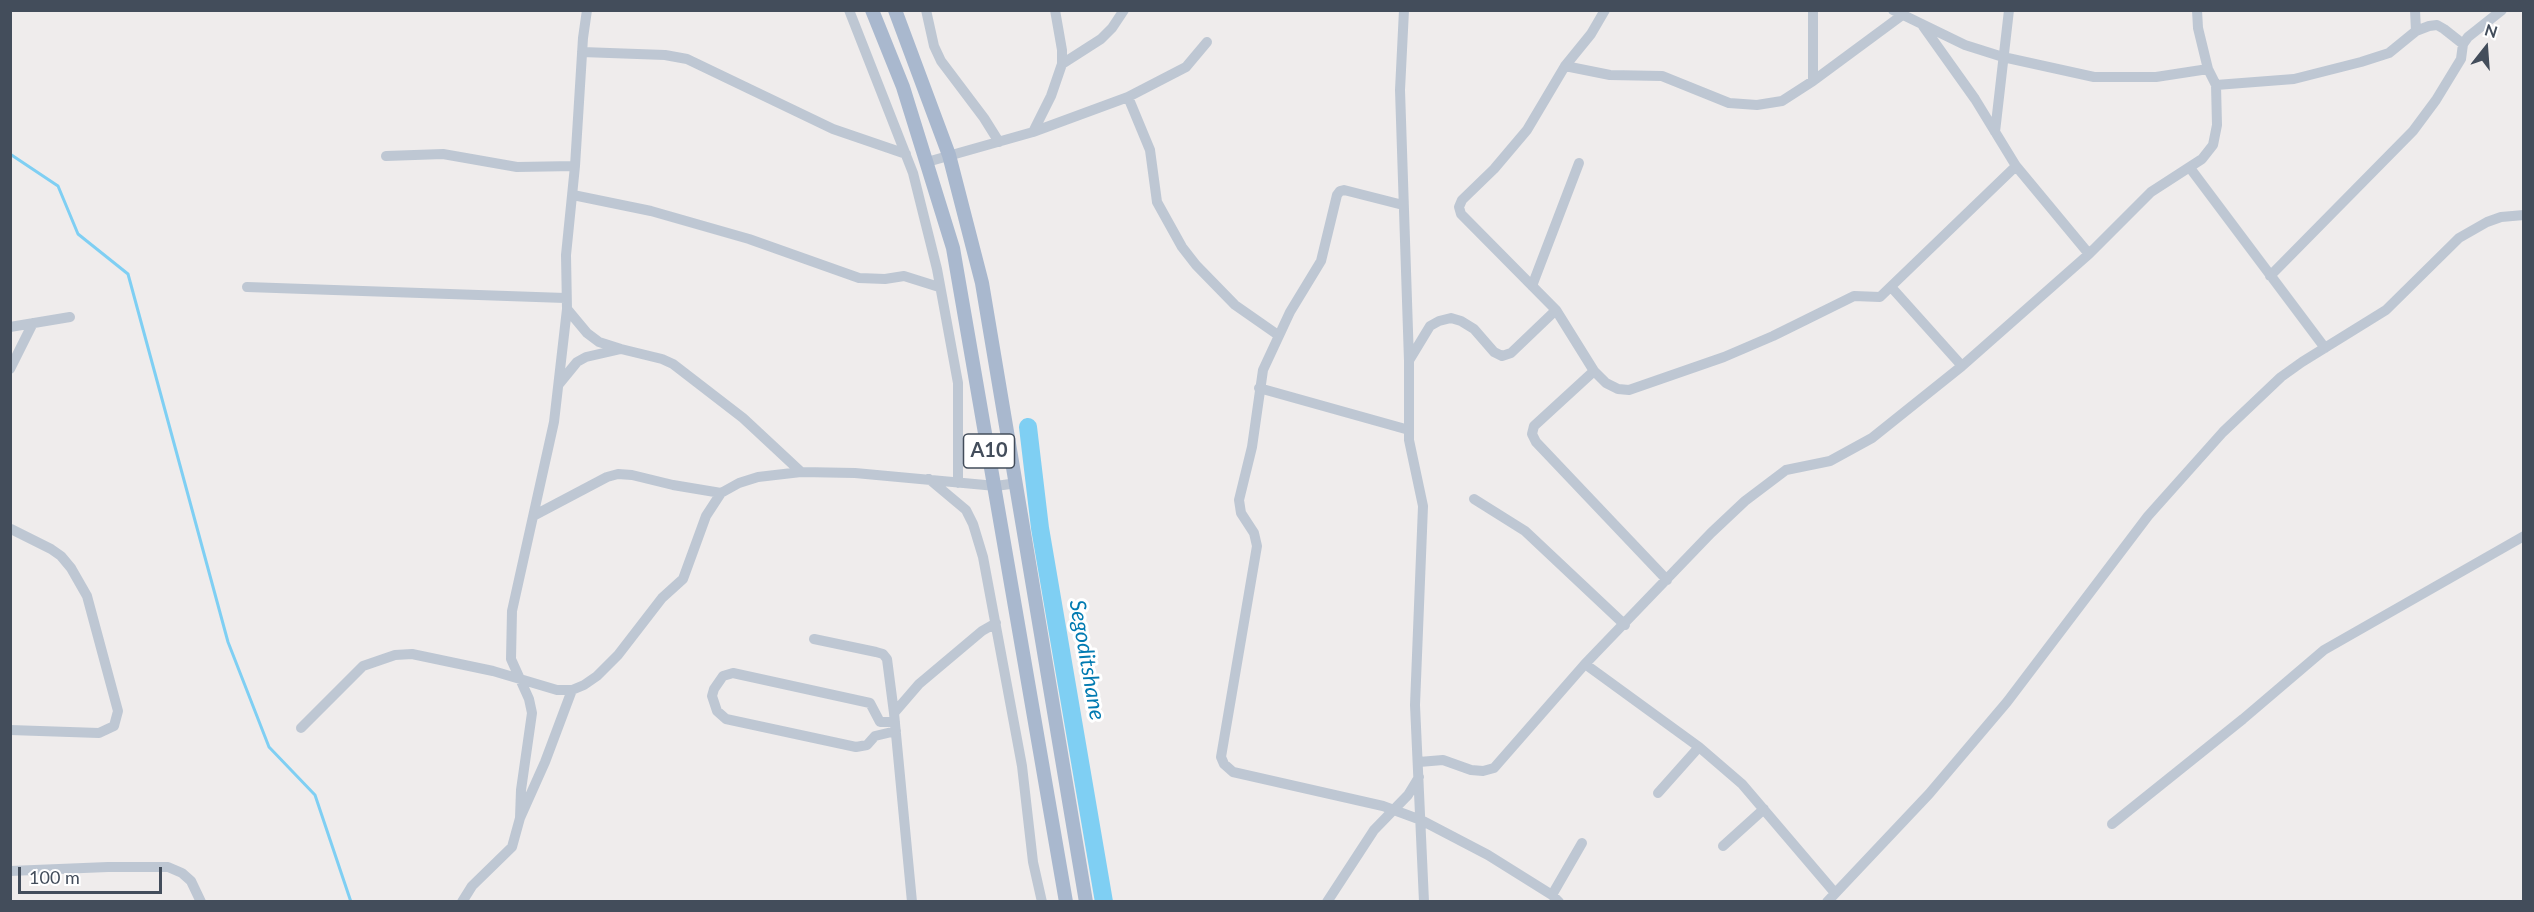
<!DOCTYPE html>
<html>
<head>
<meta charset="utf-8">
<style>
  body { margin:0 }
  #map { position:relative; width:2534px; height:912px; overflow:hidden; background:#efecec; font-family:Lato,sans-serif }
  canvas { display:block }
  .frame { position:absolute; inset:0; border:12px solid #434d5b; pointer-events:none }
  .north { position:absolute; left:2456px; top:18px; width:60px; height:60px; -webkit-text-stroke:4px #fff; paint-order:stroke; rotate:17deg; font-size:16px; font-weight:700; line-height:24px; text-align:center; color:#434d5b }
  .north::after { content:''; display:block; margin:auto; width:21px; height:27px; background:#434d5b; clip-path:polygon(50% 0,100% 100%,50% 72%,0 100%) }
  .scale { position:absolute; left:18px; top:867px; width:144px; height:27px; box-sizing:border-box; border:3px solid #434d5b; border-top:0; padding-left:8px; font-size:18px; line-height:21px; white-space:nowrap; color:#434d5b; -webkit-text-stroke:4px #fff; paint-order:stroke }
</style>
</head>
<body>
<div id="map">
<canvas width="2534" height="912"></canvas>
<div class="frame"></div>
<div class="north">N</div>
<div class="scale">100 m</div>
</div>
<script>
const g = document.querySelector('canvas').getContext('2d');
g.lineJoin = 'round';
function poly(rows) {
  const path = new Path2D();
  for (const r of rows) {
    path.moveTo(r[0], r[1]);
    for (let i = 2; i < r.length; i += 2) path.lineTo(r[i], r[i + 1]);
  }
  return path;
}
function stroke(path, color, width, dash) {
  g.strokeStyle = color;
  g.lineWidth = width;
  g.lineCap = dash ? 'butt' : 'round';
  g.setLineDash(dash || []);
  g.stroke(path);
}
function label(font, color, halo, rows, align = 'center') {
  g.font = font + ' Lato,sans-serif';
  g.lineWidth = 6;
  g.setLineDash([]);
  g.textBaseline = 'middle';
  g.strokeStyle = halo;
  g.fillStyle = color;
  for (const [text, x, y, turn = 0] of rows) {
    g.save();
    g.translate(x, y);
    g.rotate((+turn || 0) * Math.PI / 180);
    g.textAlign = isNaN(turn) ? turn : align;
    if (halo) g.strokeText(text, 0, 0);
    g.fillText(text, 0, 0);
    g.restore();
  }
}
const stream = poly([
  [10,154,58,186,78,234,128,274,228,642,269,747,315,795,351,902]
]);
const river = poly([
  [1028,427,1040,528,1104,902]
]);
const minor = poly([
  [587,10,583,38,575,166,566,255,567,309,587,333,599,342,621,349,662,359,673,364,743,418,801,472],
  [849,10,913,173,937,269,958,383,958,483],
  [926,10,934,46,941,61,984,118,999,142],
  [1404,10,1400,90,1409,361,1409,440,1423,506,1415,705,1424,902],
  [1605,10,1591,34,1565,66,1527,130,1494,169,1462,200,1459,207,1461,214,1556,310,1594,371,1606,383,1618,389,1629,390,1724,357,1773,336,1854,296,1880,297,2016,166],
  [1893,10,1965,45,2003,57,2094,77,2156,77,2208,69],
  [2415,10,2416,31],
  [1923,26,1975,99,2016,166,2089,254],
  [582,52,665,55,687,59,833,129,906,154],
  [1062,64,1101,39,1112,28,1124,10],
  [1565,66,1610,75,1662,76,1729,103,1757,105,1782,101,1813,81,1901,16],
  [1813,81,1813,10],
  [2216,85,2294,79,2361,62,2389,53,2416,31,2429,26,2437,25,2444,29,2463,44],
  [1128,97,1150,150,1157,202,1182,247,1196,265,1235,305,1278,335],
  [1033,132,1051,96,1062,64,1062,50,1055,10],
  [1995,132,2009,10],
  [386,156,443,154,517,167,575,166],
  [927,162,1033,132,1128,97,1186,67,1207,42],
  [2190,168,2325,348],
  [573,195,651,211,749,239,859,278,885,279,904,276,939,287],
  [1403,205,1344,190,1340,191,1337,195,1321,261,1290,312,1263,370,1252,447,1239,500,1241,513,1254,533,1257,546,1221,757,1224,764,1233,772,1383,806,1421,820,1488,855,1552,895],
  [2270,276,2413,131,2436,100,2461,59,2463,44,2468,37,2502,10],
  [1532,286,1579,163],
  [247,287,565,298],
  [1892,288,1962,366],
  [10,327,70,317],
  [1410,359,1430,326,1439,321,1451,318,1461,321,1474,329,1494,352,1502,356,1511,353,1556,310],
  [10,369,33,323],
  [1594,371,1534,426,1532,434,1536,442,1667,580],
  [559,384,577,362,586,357,621,349],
  [1259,388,1409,430],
  [929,479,966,510,973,524,983,557,1022,766,1033,862,1042,902],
  [1474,499,1525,531,1625,625],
  [535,515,607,477,618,474,632,475,673,485,721,493],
  [814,639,876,652,883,654,887,659,894,713,912,902],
  [1585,664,1699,747,1742,784,1835,893],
  [894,713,919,684,982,631,996,623],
  [895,722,880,722,870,703,733,673,723,676,714,689,712,696,717,711,726,719,856,747,867,745,875,736,896,731],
  [301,728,363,666,395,655,412,654,493,671,557,690,572,690,584,685,597,676,618,655,662,598,683,579,706,516,721,493,739,483,758,477,801,472,855,473,996,486,1017,483],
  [10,730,99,733,114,726,118,711,87,596,71,568,61,556,51,549,11,529],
  [1419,762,1443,760,1471,770,1483,771,1494,768,1585,664,1711,533,1745,501,1786,470,1830,461,1872,438,1962,366,2089,254,2151,192,2202,159,2213,145,2217,125,2216,85,2208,69,2198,28,2197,10],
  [1658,793,1699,747],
  [520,818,521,790,532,713,529,699,511,659,512,611,554,422,567,309],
  [2112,824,2243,719,2324,650,2524,536],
  [1723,846,1764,809],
  [10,871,108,867,168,867,182,873,191,881,201,902],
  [462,902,472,886,512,847,520,818,545,762,572,690],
  [1327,902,1374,830,1408,795,1419,777],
  [1559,902,1552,895,1582,843],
  [1827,902,1929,794,2007,702,2148,516,2223,432,2281,377,2302,362,2386,310,2459,238,2487,222,2501,217,2524,215]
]);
const major = poly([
  [872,10,903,87,953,248,1066,902],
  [895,10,949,155,982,283,1086,902]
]);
const shields = [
  [989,451,51]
];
const shieldNames = [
  ["A10",989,451]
];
const waterNames = [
  ["Segoditshane",1087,660,80]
];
stroke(stream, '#7fcff3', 3);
stroke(river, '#7fcff3', 18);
stroke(minor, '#bec7d3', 10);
stroke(major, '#a9b8ce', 14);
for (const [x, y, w] of shields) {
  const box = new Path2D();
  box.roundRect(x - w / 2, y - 17, w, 34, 4.5);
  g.fillStyle = '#fff';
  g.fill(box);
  stroke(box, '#434d5b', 1.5);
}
label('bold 20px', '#434d5b', null, shieldNames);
label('italic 22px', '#017ab1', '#fff', waterNames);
</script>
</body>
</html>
